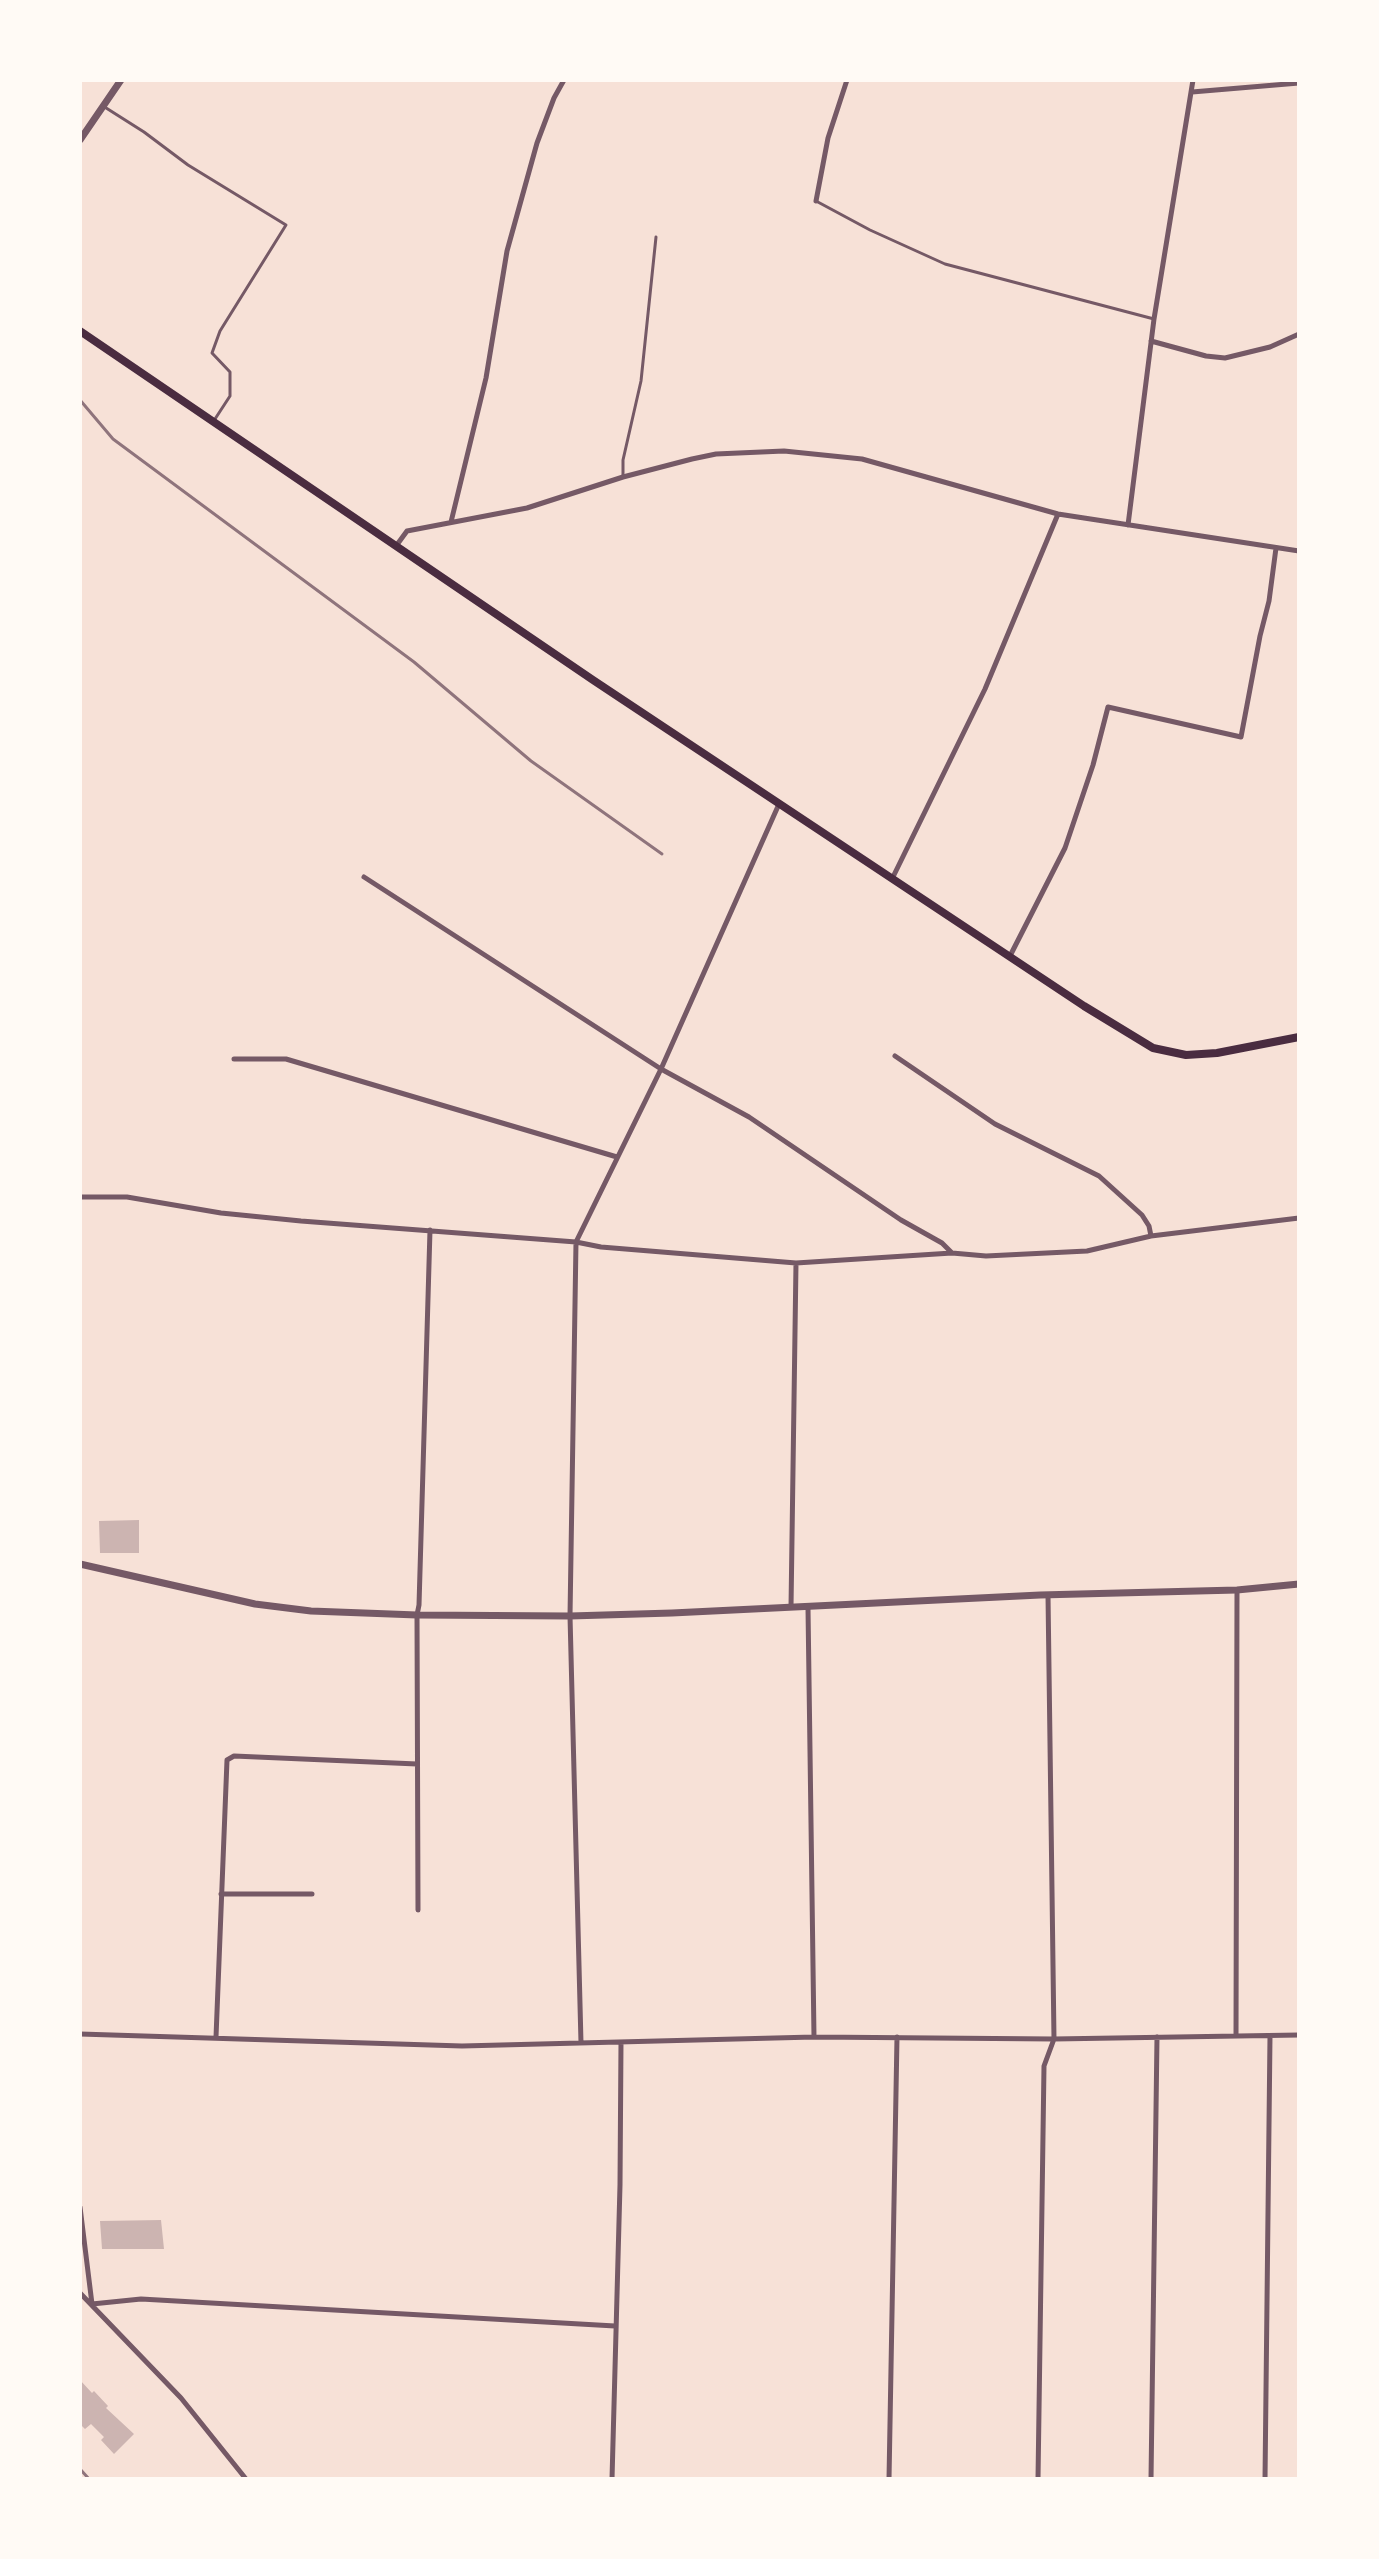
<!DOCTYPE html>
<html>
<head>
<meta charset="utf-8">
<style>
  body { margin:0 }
  #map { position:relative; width:1379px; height:2559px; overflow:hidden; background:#f7e1d7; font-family:"Exo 2",sans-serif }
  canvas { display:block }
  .frame { position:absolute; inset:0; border:82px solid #fffaf5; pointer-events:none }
</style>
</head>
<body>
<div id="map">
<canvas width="1379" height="2559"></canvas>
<div class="frame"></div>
</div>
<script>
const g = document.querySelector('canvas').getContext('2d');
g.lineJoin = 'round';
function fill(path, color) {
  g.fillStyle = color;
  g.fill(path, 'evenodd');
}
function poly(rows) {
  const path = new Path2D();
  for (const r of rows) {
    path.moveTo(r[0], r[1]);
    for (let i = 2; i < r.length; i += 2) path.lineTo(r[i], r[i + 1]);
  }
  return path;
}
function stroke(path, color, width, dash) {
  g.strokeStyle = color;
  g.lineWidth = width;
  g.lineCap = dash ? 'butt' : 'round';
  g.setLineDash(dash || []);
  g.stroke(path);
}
const building = poly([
  [139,1520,139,1553,100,1553,99,1521],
  [161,2220,164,2249,102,2249,100,2221],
  [80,2380,92,2393,94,2391,108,2406,106,2408,134,2434,114,2454,101,2440,104,2437,91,2424,85,2429,80,2424]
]);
const service = poly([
  [103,106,144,132,188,165,286,225,220,331,212,353,230,372,230,396,215,419],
  [816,201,870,230,945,264,1154,319],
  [623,477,623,460,641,381,656,237]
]);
const minor = poly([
  [1192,92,1299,83],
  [816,201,828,138,847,80],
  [1151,341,1206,356,1225,358,1270,347,1299,334],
  [451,522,486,378,507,251,537,143,554,98,564,80],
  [1128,525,1154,319,1193,80],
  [396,546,407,531,527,508,623,477,692,459,716,454,784,451,862,459,1058,514,1299,551],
  [364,877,661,1069,749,1117,901,1220,942,1243,952,1253],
  [892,879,985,689,1058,514],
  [1010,956,1065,848,1093,765,1108,707,1241,737,1260,636,1269,601,1276,548],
  [895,1056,995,1124,1099,1176,1142,1215,1149,1226,1151,1236],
  [234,1059,286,1059,617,1157],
  [80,1197,127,1197,221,1213,301,1221,576,1242,601,1247,796,1263,952,1253,986,1256,1087,1251,1151,1236,1299,1218],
  [791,1607,796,1263],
  [808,1608,814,2037],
  [221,1894,312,1894],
  [418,1910,417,1615,419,1605,430,1230],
  [80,2034,462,2046,814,2037,1054,2039,1299,2035],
  [1236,2036,1237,1590],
  [216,2037,227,1760,234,1756,417,1764],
  [581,2043,570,1616,576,1242,661,1069,779,804],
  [80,2207,92,2304,141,2299,615,2326],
  [80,2293,181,2398,246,2479],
  [612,2479,620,2185,621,2042],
  [889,2479,897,2037],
  [1038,2479,1044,2066,1054,2039,1048,1595],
  [1151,2479,1157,2037],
  [1265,2479,1270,2036]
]);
const tertiary = poly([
  [80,140,121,80],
  [80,1564,255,1604,311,1611,417,1615,570,1616,672,1613,1040,1595,1237,1590,1299,1584]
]);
const secondary = poly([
  [80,331,593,680,1084,1006,1153,1048,1186,1055,1217,1053,1299,1037]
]);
const rail = poly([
  [80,400,113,439,414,662,531,761,662,854],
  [80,2469,89,2479]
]);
fill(building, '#ccb4b1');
stroke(service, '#755966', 3);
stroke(minor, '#755966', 5);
stroke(tertiary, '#755966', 7);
stroke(secondary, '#4a2c40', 8);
stroke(rail, '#8f747c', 3);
</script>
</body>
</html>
